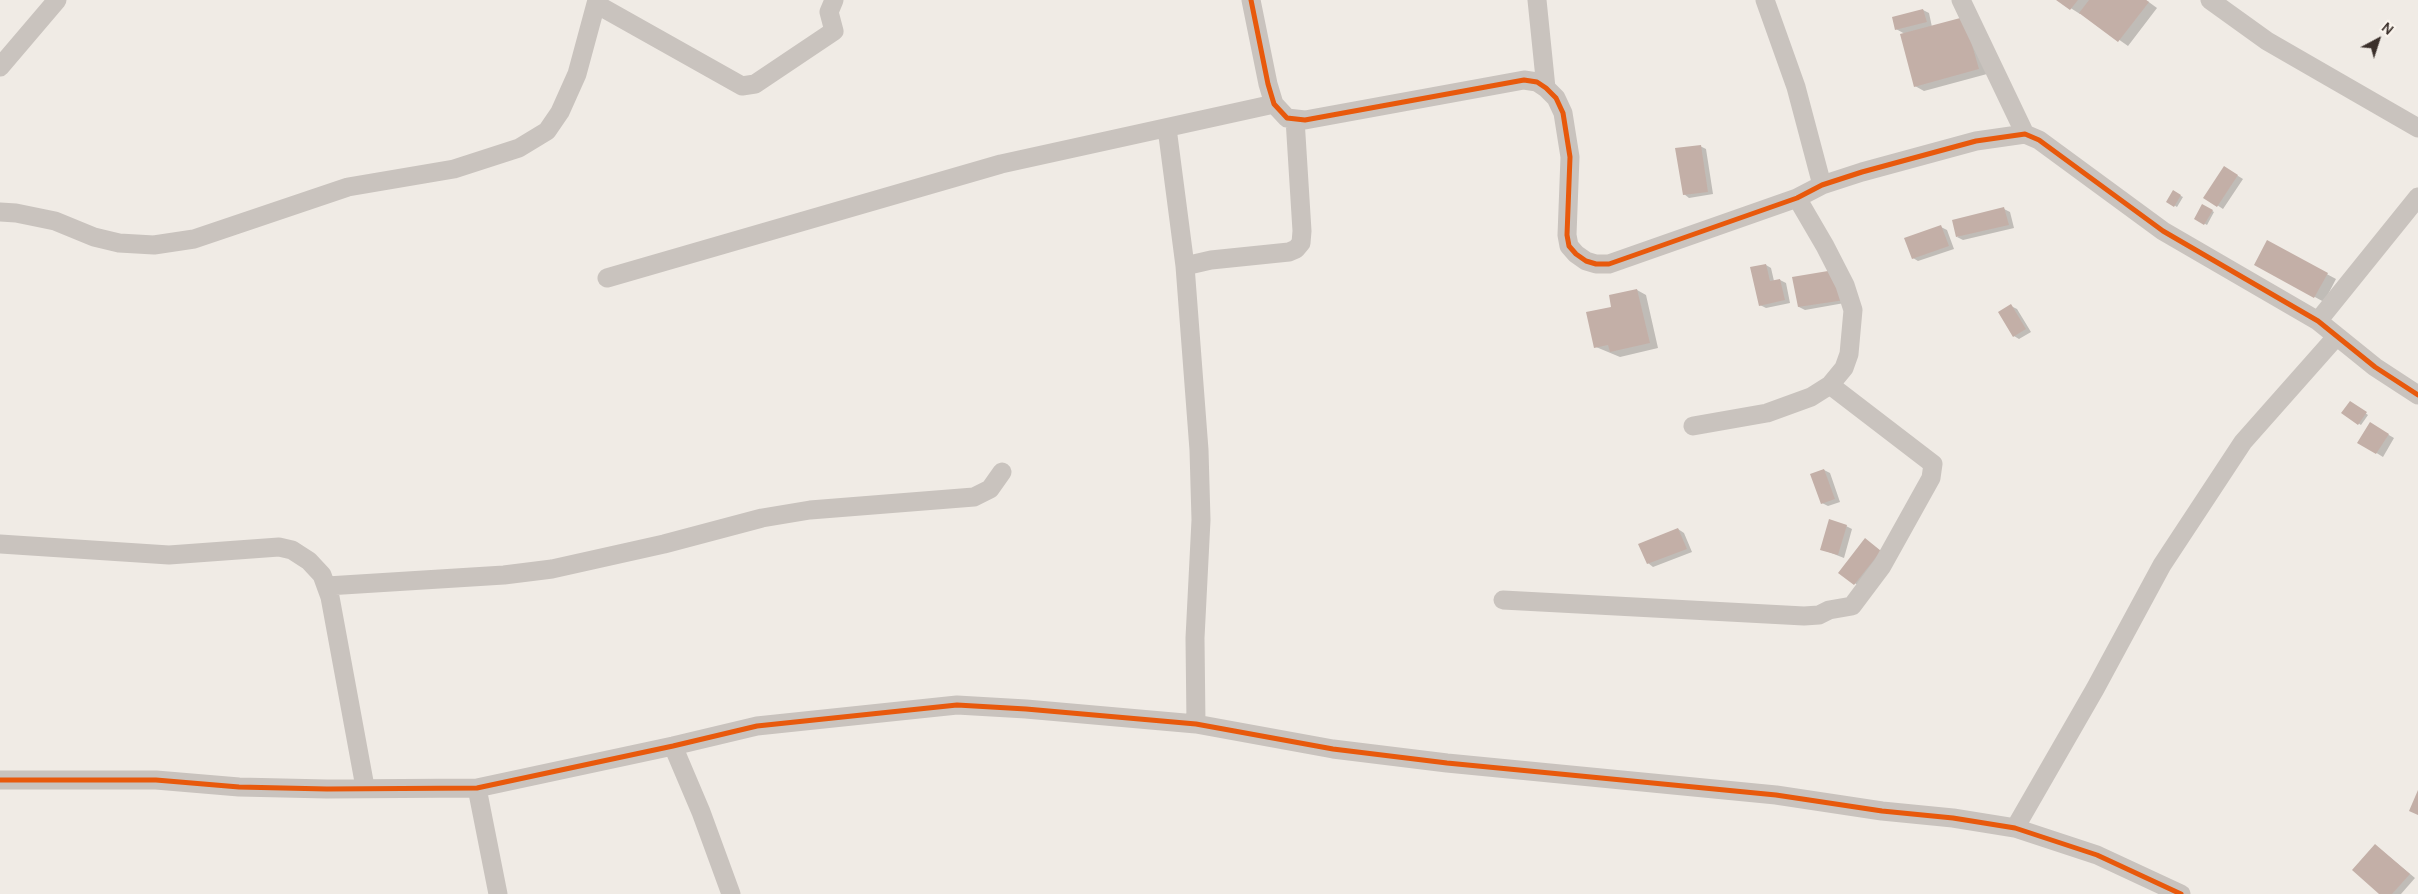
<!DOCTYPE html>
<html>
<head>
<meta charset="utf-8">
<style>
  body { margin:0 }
  #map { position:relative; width:2418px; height:894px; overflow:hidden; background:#f0ebe5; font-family:Manrope,sans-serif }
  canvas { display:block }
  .north { position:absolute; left:2353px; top:15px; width:50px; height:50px; -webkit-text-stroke:4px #fbf5ee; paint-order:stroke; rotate:40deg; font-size:14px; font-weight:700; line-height:20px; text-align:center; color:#3b302b }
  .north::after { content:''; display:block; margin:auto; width:18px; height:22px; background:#3b302b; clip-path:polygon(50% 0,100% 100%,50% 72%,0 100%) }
</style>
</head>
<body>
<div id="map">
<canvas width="2418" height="894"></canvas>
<div class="north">N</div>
</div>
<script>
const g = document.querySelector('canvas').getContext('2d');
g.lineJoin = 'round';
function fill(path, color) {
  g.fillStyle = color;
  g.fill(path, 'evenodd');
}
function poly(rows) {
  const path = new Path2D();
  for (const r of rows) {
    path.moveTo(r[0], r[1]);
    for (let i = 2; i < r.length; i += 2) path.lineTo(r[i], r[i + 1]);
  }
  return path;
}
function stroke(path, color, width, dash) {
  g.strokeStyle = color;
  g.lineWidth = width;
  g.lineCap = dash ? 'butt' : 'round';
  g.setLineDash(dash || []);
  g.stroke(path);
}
const shadow = poly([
  [2058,0,2146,0,2157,8,2128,46,2081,13,2080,14],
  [1923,10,1929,13,1932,27,1964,18,1987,74,1924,91,1915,86,1905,34,1896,29],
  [1700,146,1706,149,1713,194,1689,198,1684,194],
  [2230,171,2243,179,2223,209,2205,197],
  [2173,192,2183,197,2177,207,2168,201],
  [2203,206,2214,212,2207,225,2195,218],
  [2004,209,2010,212,2014,228,1963,240,1957,237],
  [1941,227,1947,230,1954,249,1918,261,1913,258],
  [2267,242,2336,279,2324,302,2255,264],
  [1766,265,1771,268,1774,281,1780,280,1786,283,1790,303,1766,308,1760,305],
  [1794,278,1850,302,1805,310,1799,307],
  [1637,290,1646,295,1658,348,1620,357,1596,347,1613,308],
  [2011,306,2017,309,2031,332,2019,339,2014,336],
  [2350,402,2368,415,2361,425,2343,413],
  [2370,424,2394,438,2383,457,2359,442],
  [1824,470,1830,473,1840,502,1828,506,1822,503],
  [1846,526,1852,529,1844,558,1821,549],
  [1678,529,1684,533,1692,552,1653,567,1648,563],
  [1866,540,1886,555,1860,587,1840,572],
  [2375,845,2415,878,2401,894,2381,894]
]);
const building = poly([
  [2056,0,2078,0,2070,10],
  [2089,0,2146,0,2149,2,2118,42,2079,13],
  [1923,9,1927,22,1895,30,1892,17],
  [1964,17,1979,69,1914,87,1900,34],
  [1701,145,1708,192,1683,195,1675,148],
  [2224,166,2238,175,2217,207,2203,198],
  [2173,190,2181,195,2174,207,2166,202],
  [2202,204,2213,210,2204,225,2194,219],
  [2004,207,2009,225,1956,237,1952,220],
  [1941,225,1949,246,1912,259,1904,238],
  [2267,240,2328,273,2314,298,2254,265],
  [1766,264,1770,281,1780,279,1785,300,1759,306,1750,267],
  [1840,269,1845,300,1798,307,1792,277],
  [1637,289,1650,343,1610,352,1608,345,1594,348,1586,312,1611,307,1609,295],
  [2011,304,2026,329,2013,337,1998,312],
  [2350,401,2367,412,2358,425,2341,413],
  [2370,422,2389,434,2376,454,2357,443],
  [1824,469,1835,499,1821,504,1810,474],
  [1829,519,1847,525,1838,555,1820,550],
  [1678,528,1687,549,1647,564,1638,544],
  [1865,538,1881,551,1854,585,1838,573],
  [2418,790,2418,815,2409,811],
  [2375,844,2410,874,2392,894,2379,894,2352,870]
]);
const minor = poly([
  [1251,0,1268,84,1274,104,1287,118,1305,120,1524,80,1537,82,1546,88,1556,98,1563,113,1570,157,1567,235,1569,246,1576,254,1586,261,1596,264,1609,264,1797,198,1822,185,1862,172,1976,141,2025,134,2039,140,2163,231,2318,321,2375,367,2418,395],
  [1537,0,1546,88],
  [1765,0,1796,87,1822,185],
  [1961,0,2025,134],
  [2210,0,2267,41,2418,128],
  [596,4,742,86,755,84,834,31,829,12,834,0],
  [0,67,57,0],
  [1167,128,1185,266],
  [0,212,16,213,55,221,94,237,119,243,154,245,194,239,348,187,454,169,519,148,547,131,560,112,577,74,597,0],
  [607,278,1001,164,1274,104],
  [2318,321,2418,197],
  [1693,426,1767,413,1811,397,1830,385,1844,368,1849,354,1853,310,1845,285,1825,246,1797,198],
  [0,544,169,555,279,547,292,550,309,561,322,575,330,597,365,787],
  [327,586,504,575,552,569,664,544,762,518,810,510,974,497,990,489,1002,472],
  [1503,600,1804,616,1819,615,1829,610,1852,606,1882,566,1931,478,1933,464,1830,385],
  [1196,724,1195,638,1201,520,1199,450,1185,266,1211,260,1289,252,1296,249,1301,243,1302,231,1295,119],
  [673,746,701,812,731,894],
  [0,780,156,780,239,787,327,789,477,788,673,746,757,726,957,705,1026,709,1196,724,1333,749,1447,763,1776,795,1882,811,1953,818,2015,828,2097,855,2181,894],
  [477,788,498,894],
  [2015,828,2095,689,2162,565,2243,442,2336,337]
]);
const cycleway = poly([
  [1251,0,1268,84,1274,104,1287,118,1305,120,1524,80,1537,82,1546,88,1556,98,1563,113,1570,157,1567,235,1569,246,1576,254,1586,261,1596,264,1609,264,1797,198,1822,185,1862,172,1976,141,2025,134,2039,140,2163,231,2318,321,2375,367,2418,395],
  [0,780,156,780,239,787,327,789,477,788,673,746,757,726,957,705,1026,709,1196,724,1333,749,1447,763,1776,795,1882,811,1953,818,2015,828,2097,855,2181,894]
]);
fill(shadow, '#0003');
fill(building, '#c3afa7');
stroke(minor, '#c9c3be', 19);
stroke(cycleway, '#e8590c', 5);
</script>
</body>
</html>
